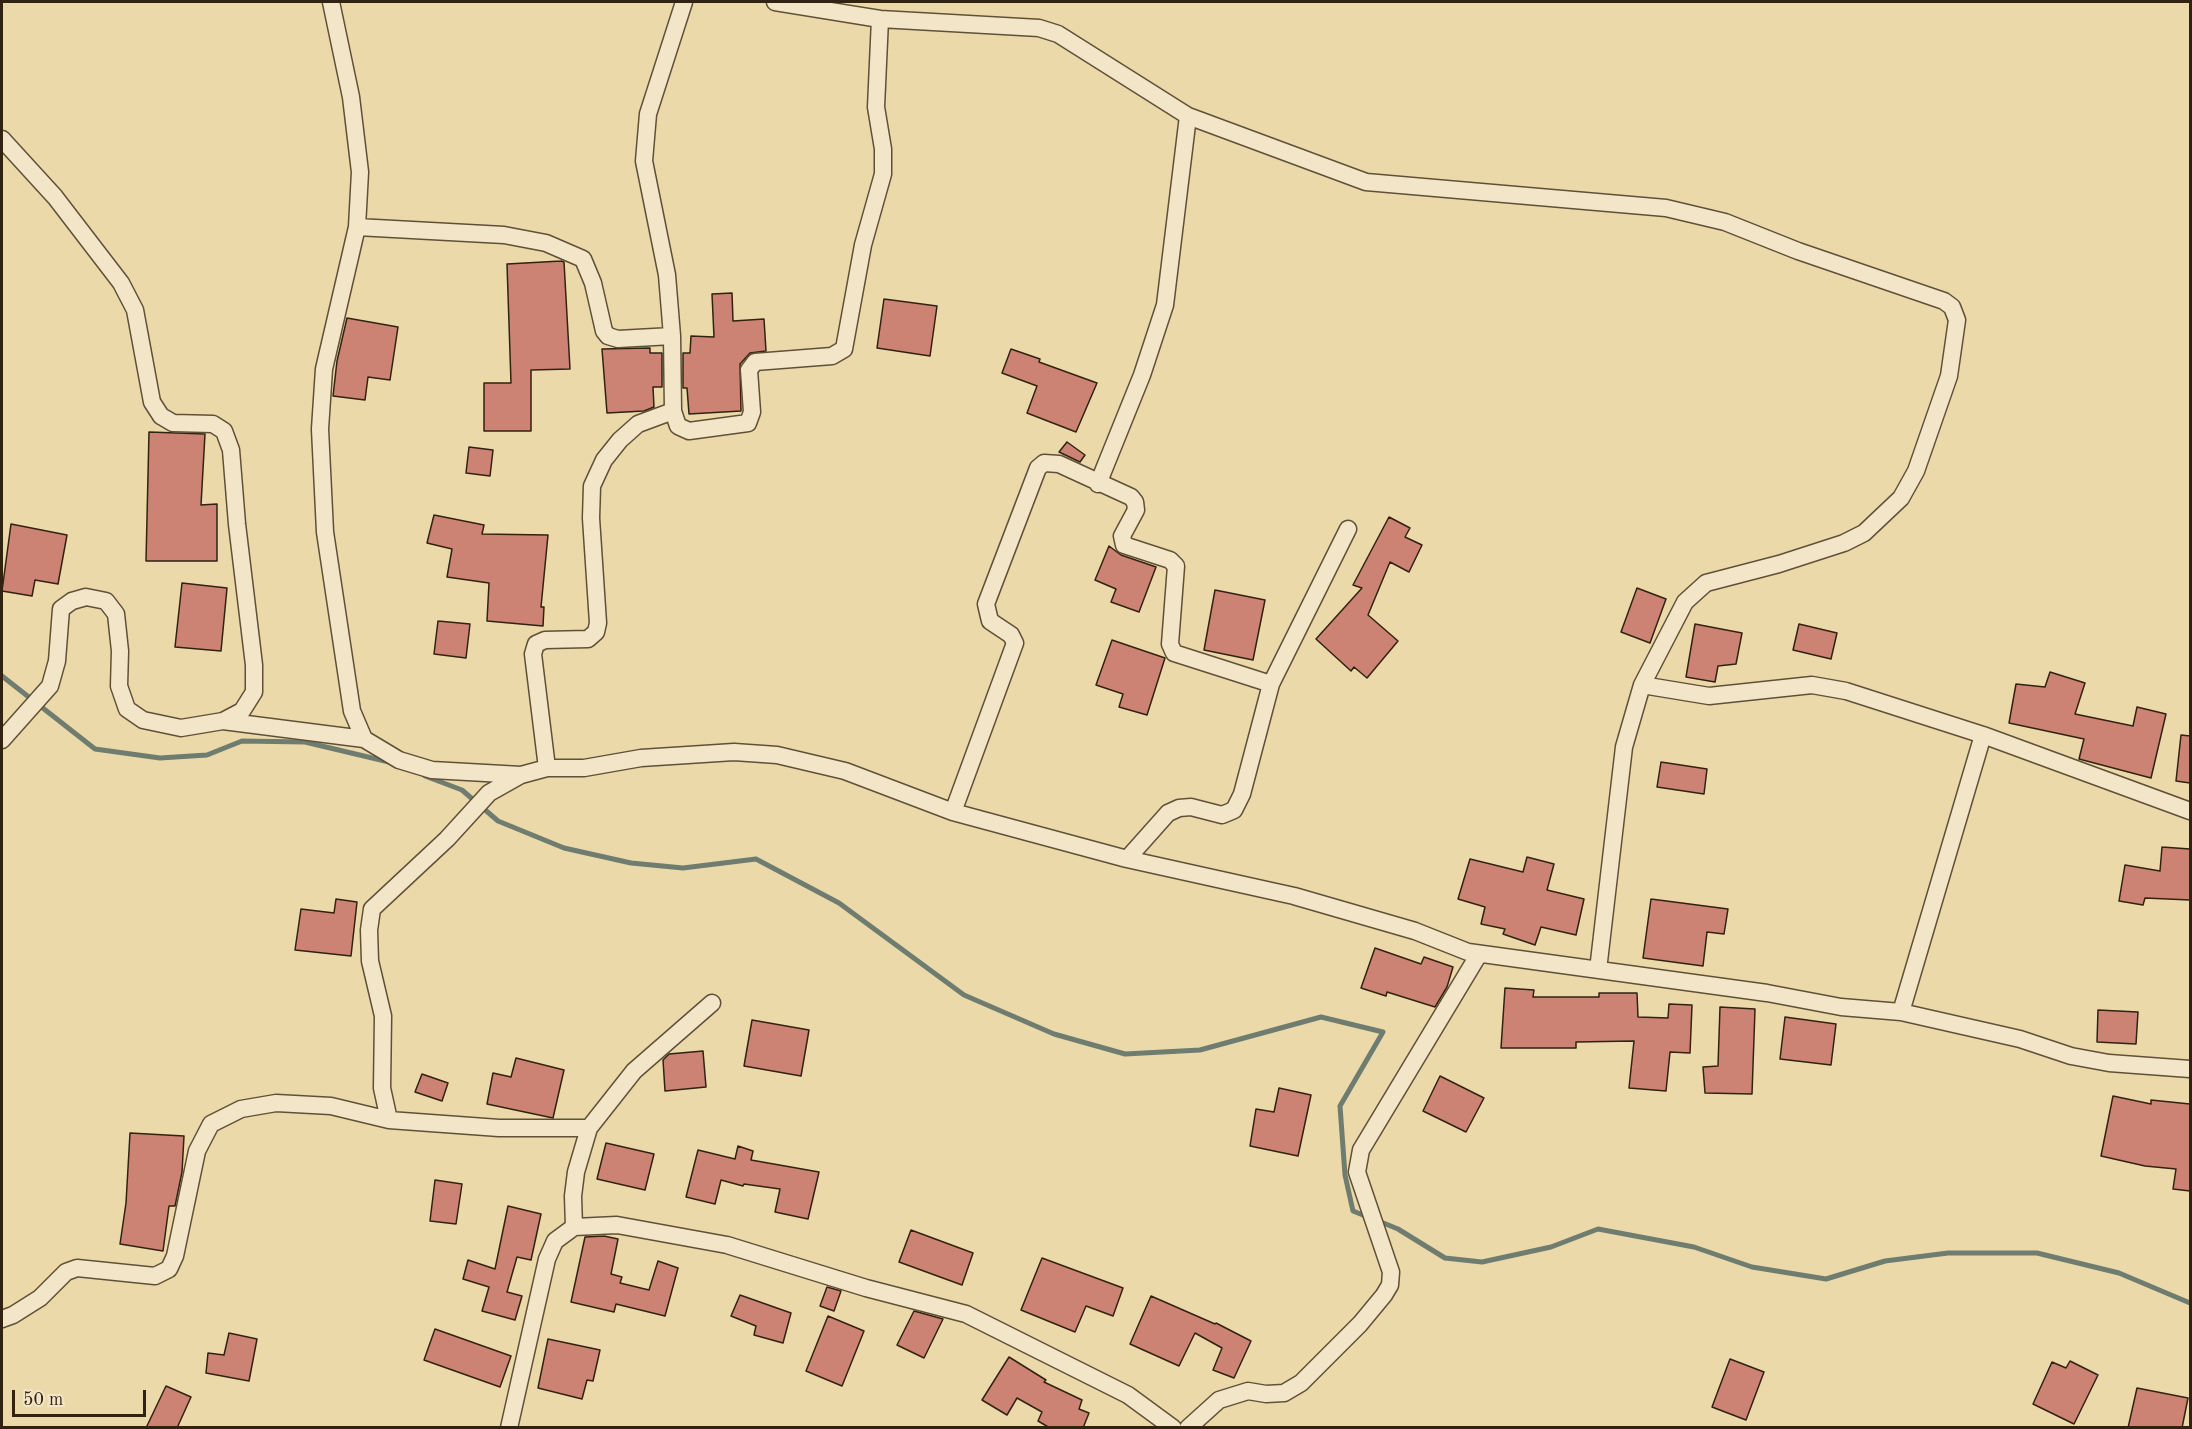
<!DOCTYPE html>
<html>
<head>
<meta charset="utf-8">
<style>
  body { margin:0 }
  #map { position:relative; width:2192px; height:1429px; overflow:hidden; background:#ecd9aa; font-family:"Old Standard TT",serif }
  canvas { display:block }
  .frame { position:absolute; inset:0; border:3px solid #312212; pointer-events:none }
  .scale { position:absolute; left:12px; top:1390px; width:134px; height:27px; box-sizing:border-box; border:3px solid #312212; border-top:0; padding-left:8px; font-size:18px; line-height:21px; white-space:nowrap; color:#312212; -webkit-text-stroke:4px #f3e6c8; paint-order:stroke }
</style>
</head>
<body>
<div id="map">
<canvas width="2192" height="1429"></canvas>
<div class="frame"></div>
<div class="scale">50 m</div>
</div>
<script>
const g = document.querySelector('canvas').getContext('2d');
g.lineJoin = 'round';
function poly(rows) {
  const path = new Path2D();
  for (const r of rows) {
    path.moveTo(r[0], r[1]);
    for (let i = 2; i < r.length; i += 2) path.lineTo(r[i], r[i + 1]);
  }
  return path;
}
function stroke(path, color, width, dash) {
  g.strokeStyle = color;
  g.lineWidth = width;
  g.lineCap = dash ? 'butt' : 'round';
  g.setLineDash(dash || []);
  g.stroke(path);
}
function fill(path, color) {
  g.fillStyle = color;
  g.fill(path, 'evenodd');
}
const stream = poly([
  [2,676,95,749,160,758,207,755,242,741,305,742,389,762],
  [425,776,462,790,498,821,564,848,631,863,683,868,756,859,839,903,964,995,1054,1034,1125,1054,1200,1050,1321,1017,1383,1032,1340,1106,1345,1175,1353,1211,1368,1217],
  [1376,1220,1398,1229,1445,1258,1482,1262,1551,1247,1598,1229,1694,1247,1752,1267,1826,1279,1885,1261,1948,1253,2037,1253,2119,1273,2190,1303]
]);
const building = poly([
  [561,261,564,262,570,369,531,370,531,431,484,431,484,383,511,383,507,264,561,261],
  [732,293,733,321,764,319,766,351,750,353,740,364,741,411,689,414,687,388,683,388,683,353,690,353,691,336,714,337,712,294,732,293],
  [884,299,937,306,930,356,877,348,884,299],
  [347,318,398,327,390,380,368,377,365,400,333,396,337,361,347,318],
  [650,348,650,353,662,353,662,387,653,387,654,407,644,411,607,413,602,349,650,348],
  [1011,349,1040,359,1039,362,1097,383,1076,432,1027,413,1037,386,1002,373,1011,349],
  [149,432,205,434,201,505,217,504,217,561,146,561,149,432],
  [1067,442,1085,455,1080,462,1059,452,1067,442],
  [469,447,493,450,490,476,466,473,469,447],
  [434,515,484,525,482,534,548,535,541,607,544,607,543,626,487,621,489,583,447,577,452,549,427,543,434,515],
  [1389,517,1410,528,1405,537,1422,545,1409,572,1390,562,1368,615,1398,641,1367,678,1354,667,1351,671,1316,639,1362,588,1353,585,1389,517],
  [11,524,67,535,58,584,35,580,32,596,2,591,11,524],
  [1109,546,1121,555,1156,567,1139,612,1111,602,1116,589,1095,580,1109,546],
  [182,583,227,588,221,651,175,647,182,583],
  [1637,588,1666,599,1650,643,1621,632,1637,588],
  [1215,590,1265,600,1253,660,1204,650,1215,590],
  [438,621,470,624,466,658,434,654,438,621],
  [1695,624,1742,633,1736,664,1718,666,1715,682,1686,677,1695,624],
  [1799,624,1837,633,1831,659,1793,650,1799,624],
  [1112,640,1165,658,1147,715,1119,707,1123,694,1096,685,1112,640],
  [2050,672,2085,683,2075,714,2133,726,2137,707,2166,714,2151,778,2079,759,2084,739,2009,723,2016,684,2045,687,2050,672],
  [2181,735,2190,736,2190,783,2176,781,2181,735],
  [1661,762,1707,769,1704,794,1657,787,1661,762],
  [2162,847,2190,849,2190,900,2145,898,2143,905,2119,901,2125,865,2160,871,2162,847],
  [1527,857,1554,864,1547,890,1584,899,1576,935,1541,927,1535,945,1503,934,1505,929,1481,924,1485,907,1458,899,1470,859,1523,872,1527,857],
  [336,899,357,902,351,956,295,950,301,909,334,913,336,899],
  [1651,899,1728,909,1724,934,1707,932,1703,966,1643,958,1651,899],
  [1375,948,1421,964,1424,957,1453,967,1447,987,1435,1007,1387,992,1386,996,1361,988,1375,948],
  [1505,988,1534,990,1533,997,1599,997,1599,993,1637,993,1638,1017,1668,1018,1669,1004,1692,1005,1690,1053,1670,1052,1666,1091,1629,1088,1634,1041,1576,1042,1576,1048,1501,1048,1505,988],
  [1720,1007,1755,1009,1752,1094,1705,1093,1703,1067,1718,1066,1720,1007],
  [2098,1010,2138,1012,2136,1044,2097,1042,2098,1010],
  [1785,1017,1836,1024,1831,1065,1780,1059,1785,1017],
  [752,1020,809,1030,801,1076,744,1066,752,1020],
  [703,1051,706,1087,665,1091,663,1060,669,1054,703,1051],
  [516,1058,564,1070,553,1118,487,1104,493,1073,511,1077,516,1058],
  [422,1074,448,1083,442,1101,415,1092,422,1074],
  [1440,1076,1484,1098,1466,1132,1423,1111,1440,1076],
  [1279,1088,1311,1095,1298,1156,1250,1146,1256,1109,1274,1112,1279,1088],
  [2113,1096,2151,1104,2151,1100,2190,1104,2190,1191,2173,1189,2176,1169,2145,1166,2101,1156,2113,1096],
  [130,1133,184,1136,182,1172,175,1206,169,1206,163,1251,120,1244,126,1203,130,1133],
  [606,1143,654,1154,645,1190,597,1179,606,1143],
  [738,1146,753,1151,751,1160,819,1172,808,1219,775,1212,780,1189,744,1184,743,1186,721,1180,715,1204,686,1197,698,1150,735,1159,738,1146],
  [435,1180,462,1184,456,1224,430,1221,435,1180],
  [508,1206,541,1214,531,1260,517,1257,507,1292,522,1296,515,1320,482,1311,489,1287,463,1279,468,1260,495,1269,508,1206],
  [911,1230,973,1253,962,1285,899,1262,911,1230],
  [604,1236,618,1239,611,1274,622,1277,620,1283,649,1290,658,1261,678,1268,665,1316,616,1304,614,1312,571,1302,585,1237,604,1236],
  [1042,1258,1123,1288,1113,1316,1086,1306,1075,1332,1021,1310,1042,1258],
  [827,1287,841,1291,834,1311,820,1306,827,1287],
  [740,1295,791,1313,783,1343,754,1335,756,1326,731,1316,740,1295],
  [1151,1296,1215,1324,1216,1323,1251,1341,1234,1378,1213,1370,1222,1348,1195,1333,1179,1366,1130,1344,1151,1296],
  [914,1311,943,1319,924,1358,897,1345,914,1311],
  [828,1316,864,1331,842,1386,806,1371,828,1316],
  [435,1329,511,1356,500,1387,424,1360,435,1329],
  [229,1333,257,1339,249,1381,206,1373,208,1353,224,1355,229,1333],
  [548,1339,600,1350,593,1381,587,1380,582,1399,538,1388,548,1339],
  [1009,1357,1046,1380,1044,1382,1082,1400,1079,1409,1089,1413,1083,1428,1050,1428,1038,1421,1042,1412,1017,1398,1007,1415,982,1400,1009,1357],
  [1730,1359,1764,1372,1746,1420,1712,1407,1730,1359],
  [2070,1361,2098,1375,2074,1424,2033,1404,2052,1362,2066,1368,2070,1361],
  [166,1386,191,1397,177,1428,146,1428,166,1386],
  [2137,1388,2188,1398,2182,1428,2128,1428,2137,1388]
]);
const street = poly([
  [331,2,351,97,360,172,357,227,324,369,320,429,325,532,352,711,364,739,399,760,432,770,521,775,547,768,584,768,641,758,734,752,777,755,845,771,953,812,1127,859,1294,896,1415,931,1468,952,1767,993,1841,1007,1901,1012,2020,1039,2071,1056,2109,1063,2190,1069],
  [775,2,880,19,1039,28,1058,34,1188,116,1366,182,1666,208,1725,222,1798,251,1944,301,1952,307,1957,320,1949,376,1916,471,1901,498,1864,533,1844,543,1779,564,1706,583,1685,602,1642,685,1624,747,1598,970],
  [2,139,55,197,121,283,135,310,152,402,161,416,173,423,213,424,224,431,231,450,237,524,254,665,254,692,242,711,223,721,181,728,143,720,127,709,119,686,120,651,116,614,106,601,86,597,72,601,61,609,57,661,50,686,2,740],
  [357,227,504,235,546,243,583,259,593,283,604,331,608,336,618,339,672,336],
  [673,411,678,426,689,431,748,423,752,412,749,370,755,362,832,356,844,349,863,245,883,174,883,149,876,107,880,19],
  [1098,484,1142,375,1165,305,1188,116],
  [1642,685,1709,696,1812,685,1846,691,1983,735,2190,811],
  [223,721,364,739],
  [547,768,533,654,536,644,545,640,588,639,596,632,598,623,591,518,592,486,604,460,620,440,638,424,673,411,672,336,667,275,644,161,648,114,684,2],
  [953,812,1015,643,1011,635,990,621,986,604,1038,468,1044,463,1059,464,1131,497,1135,502,1136,510,1122,536,1124,545,1170,560,1176,566,1170,644,1174,653,1271,684],
  [1127,859,1168,813,1179,808,1191,807,1222,815,1234,810,1242,794,1271,684,1348,529],
  [1901,1012,1983,735],
  [389,1120,382,1088,383,1016,370,961,369,930,372,909,447,839,489,793,521,775],
  [574,1227,573,1196,576,1172,589,1128,634,1071,712,1003],
  [2,1319,13,1315,40,1298,66,1272,77,1268,155,1276,169,1269,175,1256,197,1151,211,1124,241,1109,276,1103,331,1106,389,1120,499,1128,589,1128],
  [509,1428,547,1259,555,1241,574,1227,617,1225,727,1245,866,1288,966,1314,1128,1395,1173,1428],
  [1188,1428,1219,1400,1248,1391,1266,1394,1284,1393,1301,1383,1360,1324,1384,1295,1390,1285,1391,1272,1357,1172,1361,1150,1479,954]
]);
stroke(stream, '#6f7d70', 5);
fill(building, '#cd8373');
stroke(building, '#312212', 1.5);
stroke(street, '#605038', 19);
stroke(street, '#f3e6c8', 16);
</script>
</body>
</html>
